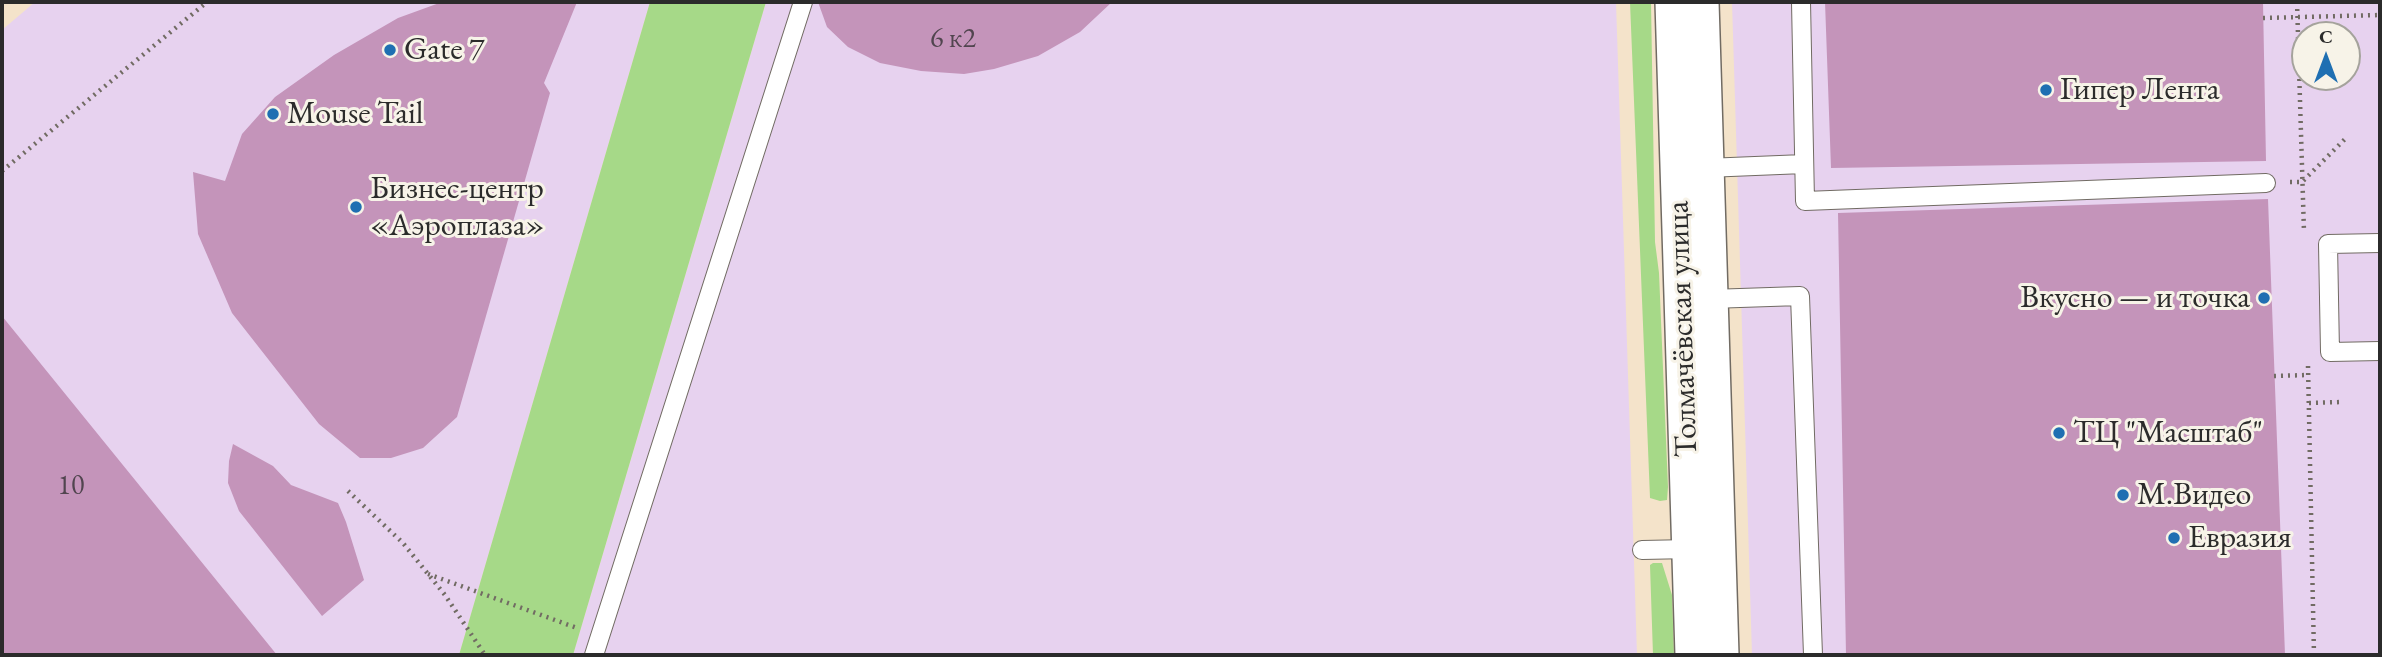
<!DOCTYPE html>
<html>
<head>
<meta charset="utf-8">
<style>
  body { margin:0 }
  #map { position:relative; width:2382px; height:657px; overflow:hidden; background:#f4e3ca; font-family:"EB Garamond",serif }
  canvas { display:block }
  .frame { position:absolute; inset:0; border:4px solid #2b2b2b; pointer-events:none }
  .north { position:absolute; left:2291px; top:21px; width:70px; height:70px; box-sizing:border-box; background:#f7f3e8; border:2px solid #a5a39c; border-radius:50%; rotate:0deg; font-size:19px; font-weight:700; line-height:28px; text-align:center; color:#2b2b2b }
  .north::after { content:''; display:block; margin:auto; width:24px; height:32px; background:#1f6fb2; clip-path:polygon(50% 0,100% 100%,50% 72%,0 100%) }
</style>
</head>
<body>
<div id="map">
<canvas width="2382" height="657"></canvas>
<div class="frame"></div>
<div class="north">С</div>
</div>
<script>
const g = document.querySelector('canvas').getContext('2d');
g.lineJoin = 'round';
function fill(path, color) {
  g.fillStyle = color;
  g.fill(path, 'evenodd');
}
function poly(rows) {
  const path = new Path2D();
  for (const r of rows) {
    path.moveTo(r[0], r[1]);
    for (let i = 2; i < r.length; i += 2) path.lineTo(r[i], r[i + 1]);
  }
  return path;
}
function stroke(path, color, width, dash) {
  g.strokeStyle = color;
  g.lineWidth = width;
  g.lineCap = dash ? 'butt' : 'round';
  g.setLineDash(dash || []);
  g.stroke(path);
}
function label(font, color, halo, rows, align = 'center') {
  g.font = font + ' "EB Garamond",serif';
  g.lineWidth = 6;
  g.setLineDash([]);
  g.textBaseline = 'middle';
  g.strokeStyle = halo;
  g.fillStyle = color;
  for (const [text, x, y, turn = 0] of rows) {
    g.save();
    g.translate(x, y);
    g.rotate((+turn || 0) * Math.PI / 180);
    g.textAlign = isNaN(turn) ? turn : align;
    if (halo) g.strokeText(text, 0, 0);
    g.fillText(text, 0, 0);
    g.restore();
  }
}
const built = poly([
  [35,2,650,2,459,655,2,655,2,30],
  [766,2,1616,2,1637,655,573,655],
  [1732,2,2380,2,2380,655,1752,655],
  [2305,35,2347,35,2347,77,2305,77]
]);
const green = poly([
  [650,2,766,2,573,655,459,655],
  [1630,2,1651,2,1655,242,1659,273,1668,487,1667,500,1660,501,1650,498],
  [1653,563,1662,563,1672,595,1674,655,1653,655,1650,565]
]);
const building = poly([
  [442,2,577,2,544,83,550,93,457,417,423,448,391,458,360,458,319,424,232,313,198,234,193,172,225,181,242,134,275,97,334,55,398,18],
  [818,2,1112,2,1080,32,1038,56,994,69,964,74,921,71,880,63,848,47,827,27],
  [1825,2,2263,2,2266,161,1831,168],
  [2268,199,2285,655,1846,655,1838,213],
  [2,316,277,655,2,655],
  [233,444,273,466,291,485,338,503,346,522,364,580,322,616,239,511,228,483,229,461]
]);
const path = poly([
  [2297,2,2304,232],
  [2263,18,2380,15],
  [2,171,207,2],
  [2290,182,2302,182,2345,139],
  [2308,366,2314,655],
  [2274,376,2308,375],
  [2309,403,2342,402],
  [348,491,403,543,445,595,485,655],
  [428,574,577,628]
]);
const service = poly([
  [1801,2,1805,201,2266,183],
  [1706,168,1804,164],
  [2380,243,2328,244,2330,352,2380,351],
  [1710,299,1800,296,1813,655],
  [1642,550,1690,549],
  [594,655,803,2]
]);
const minor = poly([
  [1673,2,1693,655],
  [1701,2,1721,655]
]);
const markers = [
  [390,50,7,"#1f6fb2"],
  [2046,90,7,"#1f6fb2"],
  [273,114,7,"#1f6fb2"],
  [356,207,7,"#1f6fb2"],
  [2264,298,7,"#1f6fb2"],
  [2059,433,7,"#1f6fb2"],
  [2123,495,7,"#1f6fb2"],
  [2174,538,7,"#1f6fb2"]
];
const numberNames = [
  ["6 к2",953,39],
  ["10",71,486]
];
const poiNames = [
  ["Gate 7",404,50],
  ["Гипер Лента",2060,90],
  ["Mouse Tail",287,114],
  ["Бизнес-центр",370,189],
  ["«Аэроплаза»",370,226],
  ["Вкусно — и точка",2250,298,"right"],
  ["ТЦ \"Масштаб\"",2073,433],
  ["М.Видео",2137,495],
  ["Евразия",2188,538]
];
const streetNames = [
  ["Толмачёвская улица",1683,329,-92]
];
fill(built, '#e7d2ef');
fill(green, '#a6d988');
fill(building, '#c494ba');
stroke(service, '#716b63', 20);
stroke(minor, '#716b63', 38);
stroke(path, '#716b63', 4.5, [2, 5]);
stroke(service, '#fff', 18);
stroke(minor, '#fff', 35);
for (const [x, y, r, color] of markers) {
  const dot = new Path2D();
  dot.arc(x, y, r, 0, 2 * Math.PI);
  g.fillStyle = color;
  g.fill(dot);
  stroke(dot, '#f7f3e8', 2.5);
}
label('28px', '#51454f', null, numberNames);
label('32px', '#2b2b2b', '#f7f3e8', poiNames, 'left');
label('32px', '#2b2b2b', '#f7f3e8', streetNames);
</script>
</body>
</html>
